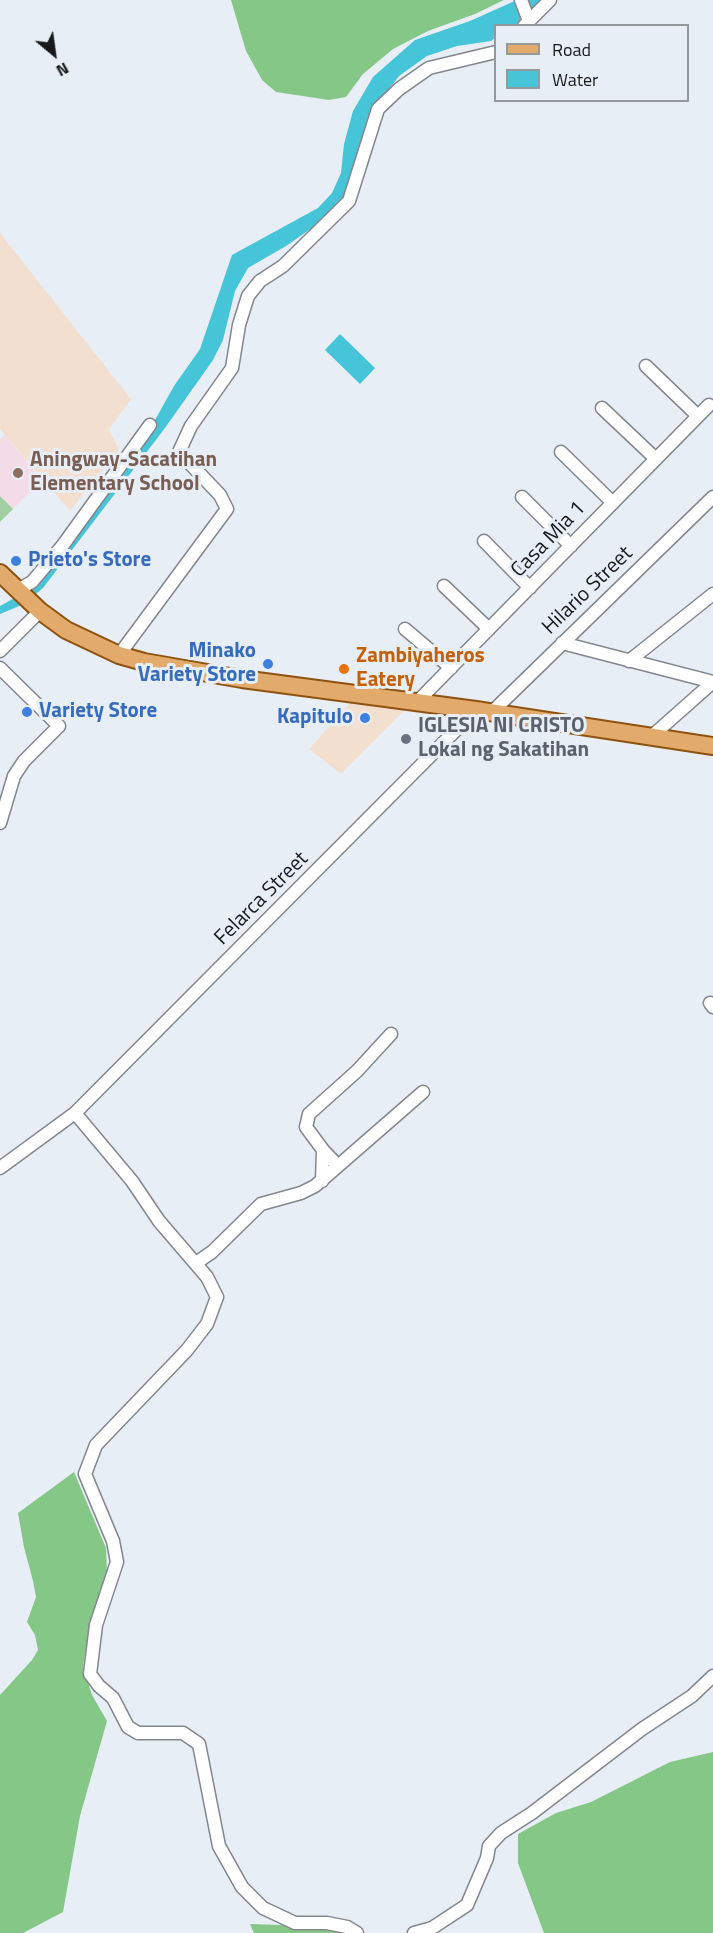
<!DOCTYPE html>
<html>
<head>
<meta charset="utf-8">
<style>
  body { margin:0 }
  #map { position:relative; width:713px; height:1933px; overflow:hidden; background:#e8eef5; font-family:"Titillium Web",sans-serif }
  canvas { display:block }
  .legend { position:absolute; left:494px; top:24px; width:195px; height:78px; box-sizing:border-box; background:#e8eef5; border:2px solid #94999e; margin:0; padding:8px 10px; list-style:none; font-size:18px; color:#17191b }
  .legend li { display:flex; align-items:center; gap:12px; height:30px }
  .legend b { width:30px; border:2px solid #94999e }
  .north { position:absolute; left:24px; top:24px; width:60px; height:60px; -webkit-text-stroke:4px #e8eef5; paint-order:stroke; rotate:151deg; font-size:16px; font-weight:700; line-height:24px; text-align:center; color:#17191b }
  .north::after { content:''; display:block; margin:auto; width:21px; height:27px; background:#17191b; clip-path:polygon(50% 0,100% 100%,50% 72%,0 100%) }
</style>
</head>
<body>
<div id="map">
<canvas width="713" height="1933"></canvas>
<ul class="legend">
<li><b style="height:8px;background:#e2aa6b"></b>Road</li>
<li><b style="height:16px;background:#46c4d8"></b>Water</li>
</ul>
<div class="north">N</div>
</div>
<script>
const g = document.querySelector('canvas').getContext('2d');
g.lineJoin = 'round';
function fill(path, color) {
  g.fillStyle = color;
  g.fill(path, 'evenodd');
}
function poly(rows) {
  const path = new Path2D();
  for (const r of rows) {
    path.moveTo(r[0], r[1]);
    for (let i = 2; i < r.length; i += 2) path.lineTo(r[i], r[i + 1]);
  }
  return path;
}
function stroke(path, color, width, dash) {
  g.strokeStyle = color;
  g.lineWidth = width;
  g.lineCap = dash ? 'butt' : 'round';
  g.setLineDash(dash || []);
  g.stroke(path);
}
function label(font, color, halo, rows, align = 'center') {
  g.font = font + ' "Titillium Web",sans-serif';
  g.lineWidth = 6;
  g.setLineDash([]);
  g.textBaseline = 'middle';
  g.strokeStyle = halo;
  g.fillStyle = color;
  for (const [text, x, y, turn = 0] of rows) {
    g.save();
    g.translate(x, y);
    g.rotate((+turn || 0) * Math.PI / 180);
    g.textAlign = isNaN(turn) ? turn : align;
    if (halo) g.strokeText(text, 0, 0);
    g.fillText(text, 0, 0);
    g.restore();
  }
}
const industrial = poly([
  [0,233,131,399,109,429,119,450,70,511,0,429],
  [351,702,405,710,341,774,309,749]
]);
const education = poly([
  [5,435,42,480,13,509,0,496,0,439]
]);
const green = poly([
  [0,496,13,509,0,522]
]);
const forest = poly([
  [231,0,504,0,475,14,428,31,393,49,363,74,346,97,329,100,276,92,262,80,246,51],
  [74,1472,106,1548,107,1574,89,1627,83,1667,92,1695,107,1721,80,1816,63,1912,23,1933,0,1933,0,1695,32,1660,38,1650,35,1635,27,1622,36,1597,33,1581,24,1547,18,1513],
  [713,1752,713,1933,544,1933,518,1863,518,1834,556,1813,591,1802,670,1762],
  [250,1924,337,1927,347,1933,254,1933]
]);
const water = poly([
  [517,0,544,0,517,25,496,26,495,38,491,41,457,46,427,56,399,76,373,110,362,137,345,197,322,221,286,246,248,268,235,291,223,340,213,360,165,428,43,588,24,604,0,614,0,606,20,595,97,499,155,420,174,386,200,349,232,255,318,208,332,193,341,173,344,144,353,111,373,77,415,40,470,21],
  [340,334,375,368,360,384,325,350]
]);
const minor = poly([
  [521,0,529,21],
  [524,26,550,0],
  [646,366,698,416],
  [602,408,656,459],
  [561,452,613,503],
  [522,497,571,546],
  [484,541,530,588],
  [444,586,489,629],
  [17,590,32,582,63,545,150,425],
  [405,629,451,668],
  [562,643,713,682],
  [0,651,40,611],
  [119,655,227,509,220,495,179,452,191,426,232,368,239,325,248,296,260,281,283,266,349,201,378,109,399,89,429,68,496,52],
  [629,661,713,594],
  [0,668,59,726,24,761,14,776,0,823],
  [417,702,709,405],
  [491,713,713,497],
  [652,736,713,682],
  [710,1003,713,1007],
  [75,1113,132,1181,159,1221,207,1277,217,1297,207,1324,187,1350,96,1445,85,1474,113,1541,117,1562,96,1625,90,1674,99,1686,113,1698,128,1727,138,1733,183,1733,199,1744,219,1846,242,1887,263,1908,295,1923,327,1923,347,1927,357,1933],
  [338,1166,423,1092],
  [0,1168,75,1113,476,710],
  [322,1181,323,1150],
  [196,1263,212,1252,261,1204,301,1193,315,1186,338,1166,323,1150,306,1127,309,1114,357,1071,391,1034],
  [414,1933,432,1928,467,1905,487,1858,489,1846,501,1833,532,1813,642,1729,692,1696,713,1676]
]);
const major = poly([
  [0,573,40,611,66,630,119,655,144,662,242,679,476,710,713,746]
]);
const markers = [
  [18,473,6,"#8d6e63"],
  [16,561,6,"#3f7fe0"],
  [268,664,6,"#3f7fe0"],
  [344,669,6,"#e8710a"],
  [27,712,6,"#3f7fe0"],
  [365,718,6,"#3f7fe0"],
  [406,739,6,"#6b7280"]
];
const educationNames = [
  ["Aningway-Sacatihan",30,461],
  ["Elementary School",30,485]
];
const streetNames = [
  ["Casa Mia 1",549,540,-46],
  ["Hilario Street",588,591,-44],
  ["Felarca Street",262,899,-45]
];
const shopNames = [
  ["Prieto's Store",28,561],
  ["Minako",256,652,"right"],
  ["Variety Store",256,676,"right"],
  ["Variety Store",39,712],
  ["Kapitulo",353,718,"right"]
];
const foodNames = [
  ["Zambiyaheros",356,657],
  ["Eatery",356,681]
];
const worshipNames = [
  ["IGLESIA NI CRISTO",418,727],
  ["Lokal ng Sakatihan",418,751]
];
fill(industrial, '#f3dfd0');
fill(education, '#f3dce7');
fill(green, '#a0cfa1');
fill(forest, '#85c787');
fill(water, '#46c4d8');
stroke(minor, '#82878d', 15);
stroke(major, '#8e520f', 20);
stroke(minor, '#fff', 12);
stroke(major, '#e2aa6b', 16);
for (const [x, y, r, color] of markers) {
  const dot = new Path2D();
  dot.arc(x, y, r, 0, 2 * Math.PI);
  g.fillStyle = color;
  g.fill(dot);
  stroke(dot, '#e8eef5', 2);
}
label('bold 21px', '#785e54', '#e8eef5', educationNames, 'left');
label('21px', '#17191b', '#e8eef5', streetNames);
label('bold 21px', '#366cbe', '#e8eef5', shopNames, 'left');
label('bold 21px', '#c56008', '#e8eef5', foodNames, 'left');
label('bold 21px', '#5b616d', '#e8eef5', worshipNames, 'left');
</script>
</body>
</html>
